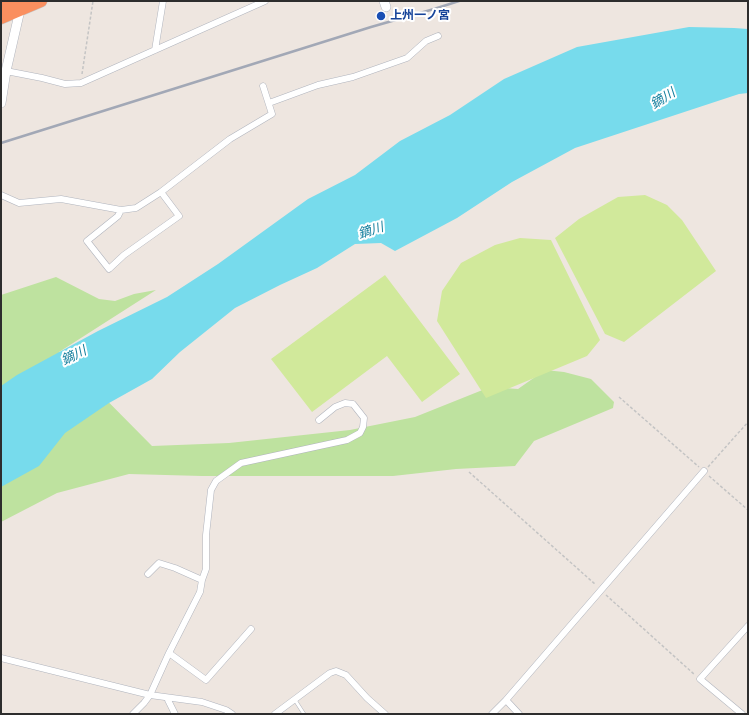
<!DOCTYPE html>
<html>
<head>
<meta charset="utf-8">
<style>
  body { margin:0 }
  #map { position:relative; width:749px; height:715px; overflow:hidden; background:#eee6e0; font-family:"Fira Sans",sans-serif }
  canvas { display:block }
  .frame { position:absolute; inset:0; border:2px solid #2d2d2d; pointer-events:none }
</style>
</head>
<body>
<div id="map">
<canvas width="749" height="715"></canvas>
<div class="frame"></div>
</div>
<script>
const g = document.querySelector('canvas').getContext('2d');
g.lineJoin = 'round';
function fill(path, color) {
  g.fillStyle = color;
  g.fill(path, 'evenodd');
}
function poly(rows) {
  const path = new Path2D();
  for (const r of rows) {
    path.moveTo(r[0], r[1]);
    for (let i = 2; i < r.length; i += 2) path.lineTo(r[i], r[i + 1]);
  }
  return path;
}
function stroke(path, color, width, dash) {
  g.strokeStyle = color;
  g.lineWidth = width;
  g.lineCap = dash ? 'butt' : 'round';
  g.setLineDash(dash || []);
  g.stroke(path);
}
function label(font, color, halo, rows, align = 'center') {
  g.font = font + ' "Fira Sans","Noto Sans JP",sans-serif';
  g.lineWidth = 4;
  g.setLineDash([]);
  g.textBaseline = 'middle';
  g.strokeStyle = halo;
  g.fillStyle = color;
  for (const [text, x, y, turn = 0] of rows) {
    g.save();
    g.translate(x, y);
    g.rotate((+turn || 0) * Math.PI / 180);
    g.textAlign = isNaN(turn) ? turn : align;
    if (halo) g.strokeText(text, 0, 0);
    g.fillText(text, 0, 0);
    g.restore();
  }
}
const green = poly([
  [56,277,99,299,115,301,134,294,156,290,59,352,152,446,229,443,350,430,415,417,490,387,518,389,545,370,564,372,591,379,614,402,613,408,534,441,515,466,456,469,393,476,202,476,129,474,57,493,1,522,1,295]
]);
const pitch = poly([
  [645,195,667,205,682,220,716,271,624,342,605,334,555,238,579,219,618,197],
  [520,238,551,240,600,340,587,356,486,398,437,321,442,291,461,263,495,245],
  [385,275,460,374,422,402,387,356,312,412,271,359]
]);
const water = poly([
  [689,27,734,28,748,29,748,93,739,94,575,148,512,182,457,218,395,251,381,243,355,244,317,268,280,285,235,308,180,352,152,379,109,403,65,433,39,466,1,487,1,386,17,375,98,331,167,297,218,264,308,199,355,175,400,141,450,115,504,79,577,47]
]);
const path = poly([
  [82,74,93,1],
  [619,397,699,467],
  [708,467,748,422],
  [469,472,596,585],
  [709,476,748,510],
  [606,595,695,675]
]);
const lane = poly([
  [295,700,304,714]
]);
const street = poly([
  [155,50,163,1],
  [6,71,42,78,65,84,81,83,265,1],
  [269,103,318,85,353,77,407,58,426,41,438,36],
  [1,195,19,203,61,199,121,210,136,208,161,192],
  [121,210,118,216,87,241,109,269,124,255,179,216,161,192,230,139,272,114,263,86],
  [148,574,159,563,175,568,202,580],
  [169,653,206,680,251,629],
  [1,658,150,695,202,702,226,710,232,714],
  [167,698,175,714],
  [506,700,704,471],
  [133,714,144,703,150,695,169,653,200,592,202,580,206,569,206,535,211,490,216,481,241,463,347,440,360,433,363,427,364,418,353,404,345,403,335,407,319,420],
  [275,714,330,673,336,671,346,675,367,698,385,714],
  [492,714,506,700,519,714],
  [742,714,700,679,748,626]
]);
const secondary = poly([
  [384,1,386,7],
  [1,103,6,71,20,10,23,1]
]);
const highway = poly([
  [1,8,17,1],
  [1,18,41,1]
]);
const rail = poly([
  [1,143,371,27,434,9,459,1]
]);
const markers = [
  [381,16,5,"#1a4fb4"]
];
const transitNames = [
  ["上州一ノ宮",390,16]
];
const waterNames = [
  ["鏑川",663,99,-32],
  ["鏑川",371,231,-18],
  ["鏑川",74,356,-26]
];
fill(green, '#bee29f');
fill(pitch, '#d1e99b');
fill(water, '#77dbec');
stroke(lane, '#b0b4bd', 4);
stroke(street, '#b0b4bd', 7);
stroke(secondary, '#b0b4bd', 10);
stroke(highway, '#c4c4c4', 13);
stroke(path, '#c4c4c4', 1.5, [3, 2]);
stroke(lane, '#fff', 3);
stroke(street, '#fff', 6);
stroke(secondary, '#fff', 9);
stroke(highway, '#fa8f5f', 12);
stroke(rail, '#a2a8b6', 2.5);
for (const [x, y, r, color] of markers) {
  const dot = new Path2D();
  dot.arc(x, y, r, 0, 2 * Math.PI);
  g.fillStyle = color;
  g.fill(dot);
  stroke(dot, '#fff', 1.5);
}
label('bold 12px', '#164399', '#fff', transitNames, 'left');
label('italic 13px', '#117d9c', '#fff', waterNames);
</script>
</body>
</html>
